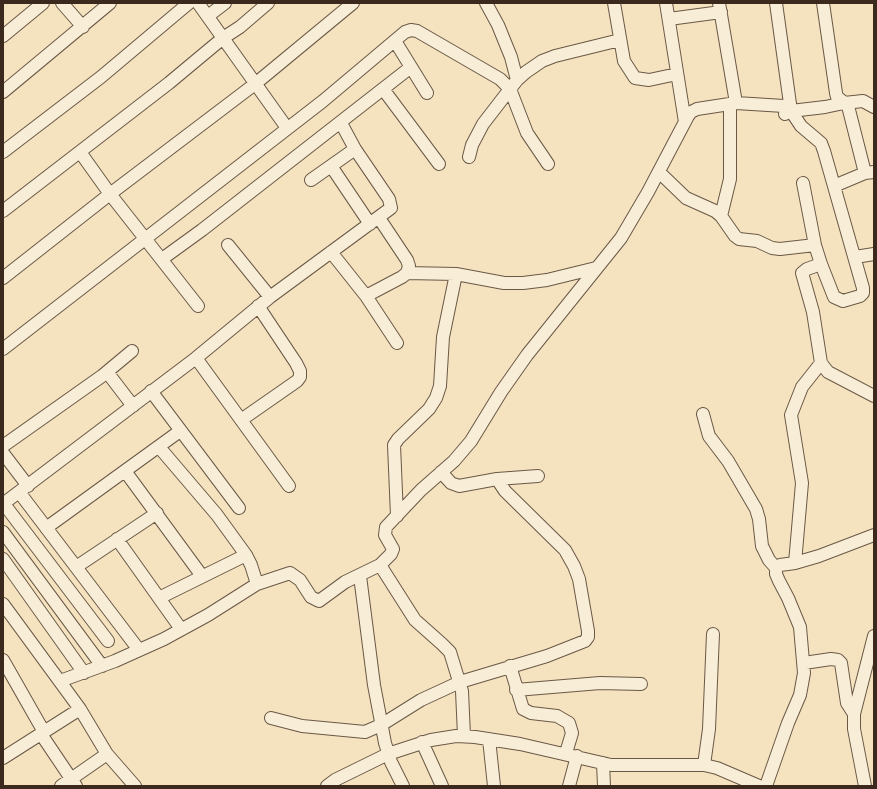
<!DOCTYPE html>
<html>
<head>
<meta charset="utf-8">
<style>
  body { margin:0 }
  #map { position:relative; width:877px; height:789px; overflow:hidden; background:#f5e3c0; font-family:"IM FELL English",serif }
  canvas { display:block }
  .frame { position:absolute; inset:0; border:4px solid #3b291e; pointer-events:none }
</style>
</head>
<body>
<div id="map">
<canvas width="877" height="789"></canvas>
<div class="frame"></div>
</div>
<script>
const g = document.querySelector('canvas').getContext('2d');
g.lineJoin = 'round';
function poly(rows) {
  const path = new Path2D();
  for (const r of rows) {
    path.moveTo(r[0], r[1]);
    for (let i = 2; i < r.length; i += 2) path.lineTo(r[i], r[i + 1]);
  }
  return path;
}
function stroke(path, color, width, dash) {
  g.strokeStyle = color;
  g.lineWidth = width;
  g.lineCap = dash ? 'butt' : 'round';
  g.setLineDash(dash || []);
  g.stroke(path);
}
const minor = poly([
  [62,3,83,27],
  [198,3,287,128],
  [486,3,498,25,511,57,517,80],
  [614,3,624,61,635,78,649,80,677,74],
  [666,3,685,122],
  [719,3,736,103],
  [776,3,791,111],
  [823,3,836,93,837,97,848,106,865,173],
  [208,16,225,3],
  [669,19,721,12],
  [3,36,43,3],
  [395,41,427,93],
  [383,89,439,164],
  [3,92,110,3],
  [785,114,791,111,825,107,844,103,863,101,874,107],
  [3,152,101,77,189,3],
  [80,152,110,194,198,306],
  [469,157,472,145,483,124,517,80,526,72,542,61,555,56,620,40],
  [331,166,370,224],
  [659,172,686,198,715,211,721,216,735,236,739,239,757,241,772,248,780,249,815,245],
  [311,180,355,149],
  [834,186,865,173,874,172],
  [3,211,169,83,223,38,240,27,268,3],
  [721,216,730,179,730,104],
  [228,245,270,297],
  [331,252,366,296,397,343],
  [855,257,874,254],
  [162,259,202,230,411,67],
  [821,264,807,269,802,273,813,312,821,363,828,372,874,396],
  [407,273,456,274,504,283,523,283,547,280,596,268],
  [3,278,110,194,255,84,353,3],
  [366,296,402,277,407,273,409,266,407,260,379,218],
  [3,349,323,101,405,32,411,30,417,31,500,79,510,89,527,133,548,164],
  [196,358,289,486],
  [107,372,133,406],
  [151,391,239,508],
  [703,414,709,436,728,461,756,509,759,519,762,546,769,560,776,568],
  [241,420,297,381,300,377,300,371,296,363,258,306],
  [3,446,102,376,132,351],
  [159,447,217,515,246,555,251,565,257,584],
  [3,453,28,486],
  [125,471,202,576],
  [441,472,451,483,459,486,497,479,538,476],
  [19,492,139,650],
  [3,504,196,358,270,297,391,208,389,199,355,149,341,123],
  [4,504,108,641],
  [397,516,394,445,398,439,429,409,436,398,440,386,443,337,456,274],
  [46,528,180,431],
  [3,532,102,666],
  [117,539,181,629],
  [3,559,84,673],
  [795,563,802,483,791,415,802,387,821,363],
  [380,565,415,620,442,644,450,652,462,691,464,736],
  [76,567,157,513],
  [360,576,374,685,385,743,391,762,403,786],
  [159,598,246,555],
  [3,604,80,709,107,754,135,786],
  [3,660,44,732],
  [804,663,831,659,838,660,841,663,847,703,854,714],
  [510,666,523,709,531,713,557,716,569,723,572,733,566,753],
  [60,681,115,661,164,639,208,615,257,584,290,573,300,580,311,597,319,601,345,582,380,565,391,554,393,549,385,535,386,527,421,490,454,461,471,441,501,392,527,355,621,238,648,192,688,116,691,112,697,109,736,103,784,106,791,111,801,126,821,143,824,151,863,288,863,293,860,296,843,301,834,297,821,264,815,245,803,183],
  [516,690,600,683,641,684],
  [271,718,302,726,365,732,381,725,421,700,460,682,547,656,585,641,588,637,588,631,579,579,574,566,565,550,505,491,497,479],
  [41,734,76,786],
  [489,739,494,786],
  [422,742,442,786],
  [3,758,80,709],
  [603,763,604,786],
  [704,765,709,729,713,634],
  [61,786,107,754],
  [327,786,335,780,388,754,431,740,456,736,475,737,520,744,611,765,704,765,717,768,759,786],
  [569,786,577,756],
  [766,786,788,723,800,695,804,673,800,627,788,598,779,581,776,574,776,568,780,565,795,563,819,556,874,535],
  [865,786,854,729,854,714,874,636]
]);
stroke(minor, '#6a5846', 14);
stroke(minor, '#f8edd6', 12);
</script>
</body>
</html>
